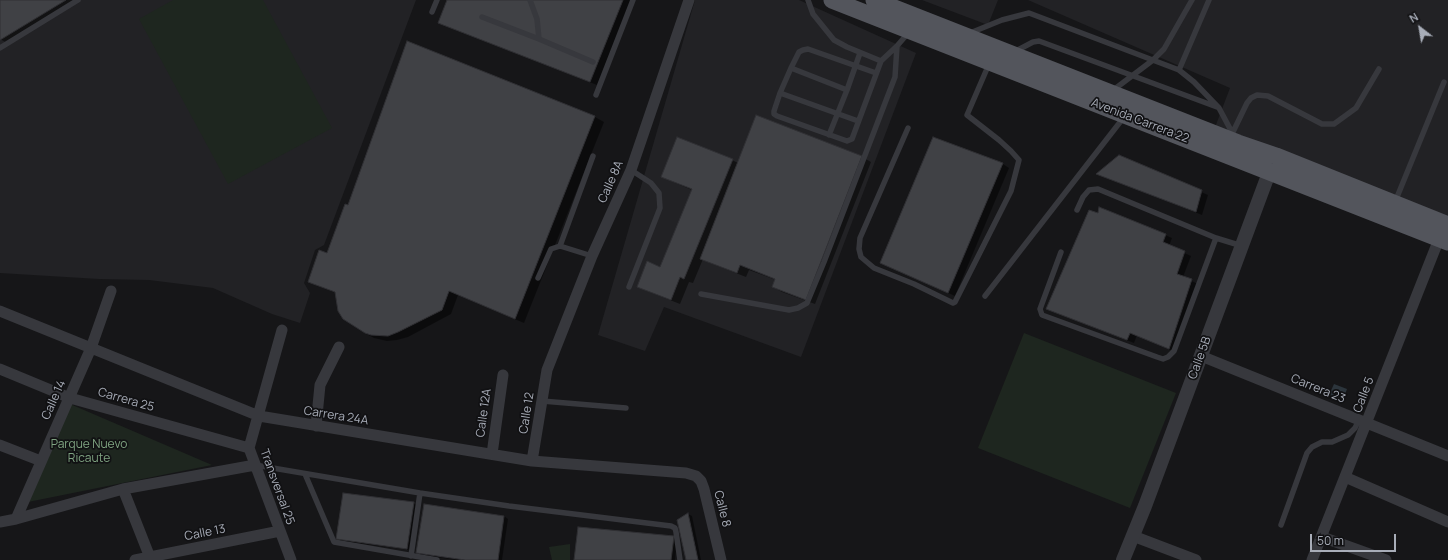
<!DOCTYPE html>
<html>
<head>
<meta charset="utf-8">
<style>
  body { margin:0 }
  #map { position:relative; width:1448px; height:560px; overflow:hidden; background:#161618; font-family:Manrope,sans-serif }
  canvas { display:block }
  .north { position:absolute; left:1400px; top:8px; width:40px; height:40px; -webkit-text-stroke:3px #111113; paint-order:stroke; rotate:329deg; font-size:11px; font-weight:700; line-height:16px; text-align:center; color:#a8adb8 }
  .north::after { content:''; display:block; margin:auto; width:14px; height:18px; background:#a8adb8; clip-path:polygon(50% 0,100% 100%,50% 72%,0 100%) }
  .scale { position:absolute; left:1310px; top:534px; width:86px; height:18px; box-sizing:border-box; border:2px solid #a8adb8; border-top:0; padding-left:5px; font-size:12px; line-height:14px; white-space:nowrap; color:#a8adb8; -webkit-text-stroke:3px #111113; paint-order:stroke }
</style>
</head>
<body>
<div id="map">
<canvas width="1448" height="560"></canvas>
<div class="north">N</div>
<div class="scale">50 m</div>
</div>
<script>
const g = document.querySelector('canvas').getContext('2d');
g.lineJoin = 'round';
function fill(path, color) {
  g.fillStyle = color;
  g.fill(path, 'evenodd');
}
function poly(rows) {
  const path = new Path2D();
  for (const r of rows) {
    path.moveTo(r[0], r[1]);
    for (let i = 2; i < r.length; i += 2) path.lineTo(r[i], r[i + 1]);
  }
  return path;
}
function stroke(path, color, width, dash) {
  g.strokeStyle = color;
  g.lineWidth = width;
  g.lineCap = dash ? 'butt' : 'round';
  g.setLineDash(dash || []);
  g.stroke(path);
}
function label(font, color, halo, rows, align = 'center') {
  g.font = font + ' Manrope,sans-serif';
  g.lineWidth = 3.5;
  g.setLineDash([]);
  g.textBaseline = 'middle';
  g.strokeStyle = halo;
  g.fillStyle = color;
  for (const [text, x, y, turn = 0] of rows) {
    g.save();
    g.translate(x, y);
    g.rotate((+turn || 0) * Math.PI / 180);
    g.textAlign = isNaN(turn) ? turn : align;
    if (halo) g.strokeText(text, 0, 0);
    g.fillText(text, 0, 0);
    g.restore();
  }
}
const built = poly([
  [0,0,416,0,324,245,315,250,304,283,310,293,300,323,272,314,213,288,149,280,99,279,0,273],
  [695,0,799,0,916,53,801,357,664,307,645,351,598,335],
  [922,0,998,0,988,25],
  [1028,0,1448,0,1448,223,1214,130,1230,88]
]);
const green = poly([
  [173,0,263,0,332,128,228,184,139,19],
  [1024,333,1176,393,1130,508,978,448],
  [70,404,212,465,28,502],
  [570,544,570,560,552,560,549,547]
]);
const water = poly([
  [1334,384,1347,389,1343,400,1329,395]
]);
const shadow = poly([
  [0,0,79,0,7,43,0,39],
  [448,0,631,0,597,85,446,26,440,22],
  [407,42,595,117,604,122,524,323,458,295,451,314,408,337,397,340,387,341,374,338,365,333,336,293,318,286,309,281,327,254,349,207],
  [933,138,1003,164,1009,168,955,296,881,263],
  [1119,156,1208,195,1202,215,1097,173],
  [862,157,871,162,815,304,782,292,773,287,776,280,749,270,746,277,710,263,703,259,693,283,689,282,680,304,647,291,638,286,661,268,692,190,671,181,662,176,732,160,738,163],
  [1165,235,1172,238,1169,246,1191,256,1183,277,1198,284,1175,352,1137,335,1134,343,1054,312,1047,308],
  [413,503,417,505,411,550,341,541,337,539],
  [424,505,504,516,508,519,502,560,457,560,422,555,417,553],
  [688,514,692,516,701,560,687,560],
  [673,537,677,540,675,560,575,560]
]);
const building = poly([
  [0,0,66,0,0,40,0,0],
  [447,0,623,0,590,82,438,23,447,0],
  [407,41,595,116,515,319,449,291,442,310,398,332,388,336,371,335,365,333,343,319,338,311,335,292,308,282,319,250,327,253,345,204,348,205,407,41],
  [756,115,862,156,806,300,772,287,775,279,740,265,737,273,700,259,756,115],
  [677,137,733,159,684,279,680,277,671,300,637,287,647,261,660,267,692,189,661,177,677,137],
  [933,137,1003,163,948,293,880,263,933,137],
  [1119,155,1202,190,1196,212,1096,174,1119,155],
  [1099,207,1166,234,1163,242,1185,251,1177,274,1192,279,1169,349,1130,333,1127,340,1046,309,1089,210,1098,213,1099,207],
  [343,493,414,502,407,549,336,539,343,493],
  [424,504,504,516,498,560,465,560,416,553,424,504],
  [688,513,698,560,686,560,677,520,688,513],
  [578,527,674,536,671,560,574,560,578,527]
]);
const service = poly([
  [530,0,537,19,539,39,593,62],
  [808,0,813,14,834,40,847,47,881,61],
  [432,12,437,0],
  [482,17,539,39],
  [970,33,1002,20,1029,13,1179,70,1194,82,1219,108,1235,138],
  [0,48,78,0],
  [1014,52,1033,42,1039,41,1217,107],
  [791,68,847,90],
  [1179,70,1209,0],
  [876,73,808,49,803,50,799,52,791,68,780,93,774,111,774,114,777,116,847,141,852,139,881,61,897,46,909,32],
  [1112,91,1153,60,1164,49,1192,0],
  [780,93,858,121],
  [596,95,633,0],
  [908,128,860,238,859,249,861,257,874,268,914,284,953,303,955,302,1011,191,1019,160,1011,151,999,140,967,115,989,64],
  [1232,134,1247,103,1251,98,1257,95,1268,96,1322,124,1334,124,1356,108,1379,69],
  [829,135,847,90,860,53],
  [1395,202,1444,82],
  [1077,210,1083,197,1089,190,1098,189,1216,238,1242,246],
  [560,246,593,156],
  [1061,252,1040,309,1042,315,1157,357,1163,359,1168,357,1174,351,1216,238],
  [538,278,551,249,560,246,592,256],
  [629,287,660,208,659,193,651,183,631,170],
  [701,294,789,310,798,308,807,303,824,262,895,77,897,46],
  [985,296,1124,117],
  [542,401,626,408],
  [255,465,420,493,509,506,671,526,675,528,676,532,680,560],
  [305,474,334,542,437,560],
  [1281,525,1307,453,1312,447,1322,442,1332,442,1348,435,1355,428,1359,420],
  [411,556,420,493]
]);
const minor = poly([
  [0,311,259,416,532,461,686,473,696,476,701,481,704,489,721,560],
  [282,330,249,448,291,560],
  [1201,356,1448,456],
  [0,369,70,398,249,448],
  [316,426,320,385,339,347],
  [0,445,41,461],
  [492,454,503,375],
  [532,461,547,370,592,256,631,170,689,0],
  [1345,477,1448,522],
  [123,489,151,560],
  [16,519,91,348,111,291],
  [0,522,16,519,123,489,255,465],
  [1133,536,1196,560],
  [1322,537,1386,560],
  [135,560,280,531],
  [1312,560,1439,239]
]);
const tertiary = poly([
  [1123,560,1145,506,1273,162]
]);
const primary = poly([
  [832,0,1448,242],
  [874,0,1238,143,1276,156,1448,225]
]);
const streetNames = [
  ["Avenida Carrera 22",1140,121,21],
  ["Calle 8A",611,182,-66],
  ["Calle 5B",1200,358,-70],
  ["Carrera 23",1318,389,22],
  ["Calle 5",1364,395,-69],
  ["Calle 14",54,400,-66],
  ["Carrera 25",126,400,16],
  ["Calle 12A",484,413,-82],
  ["Calle 12",527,413,-81],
  ["Carrera 24A",336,416,9],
  ["Transversal 25",277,487,70],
  ["Calle 8",722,509,76],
  ["Calle 13",205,533,-11]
];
const parkNames = [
  ["Parque Nuevo",89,445],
  ["Ricaute",89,459]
];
fill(built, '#222225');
fill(green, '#1e261f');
fill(water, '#2c353c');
fill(shadow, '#0007');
fill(building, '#404145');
stroke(building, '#303034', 1);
stroke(service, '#37383d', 5.5);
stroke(minor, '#37383d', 11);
stroke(tertiary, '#37383d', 14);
stroke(primary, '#53555c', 17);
label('12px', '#a8adb8', '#111113', streetNames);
label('12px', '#7fa381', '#111113', parkNames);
</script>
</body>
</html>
